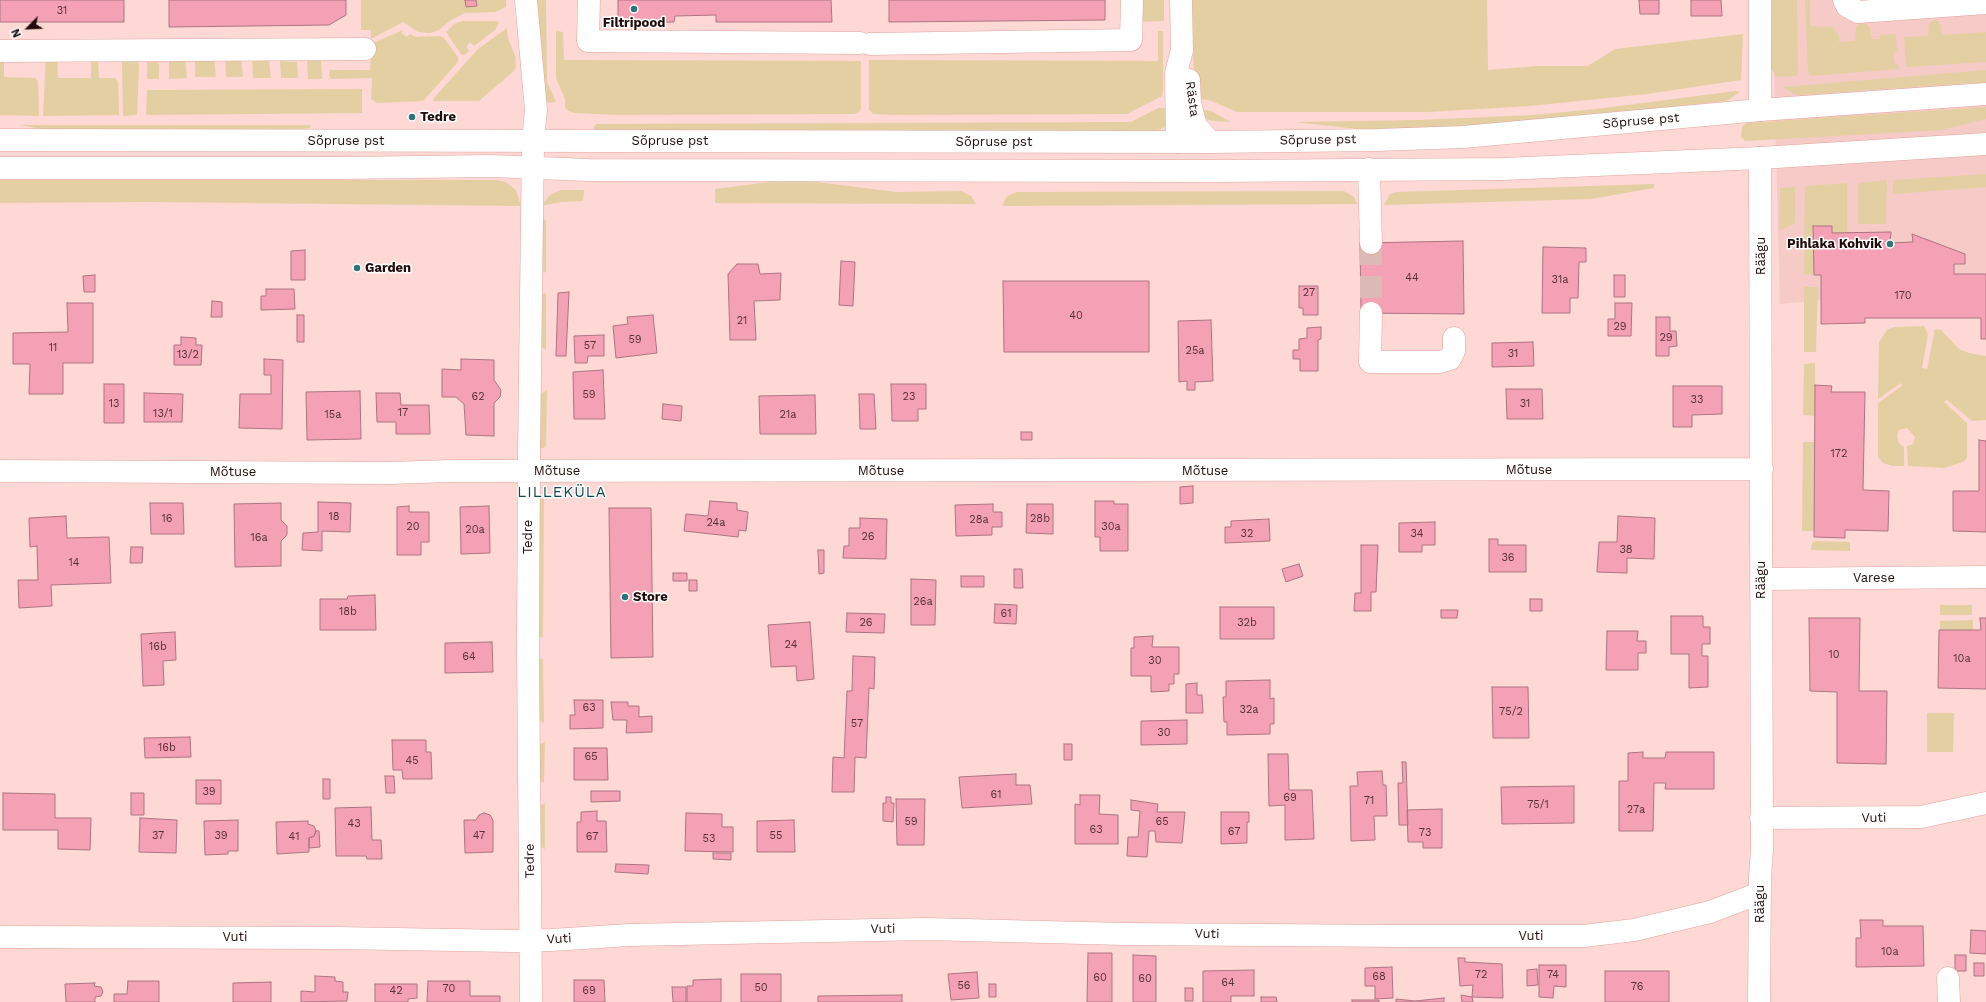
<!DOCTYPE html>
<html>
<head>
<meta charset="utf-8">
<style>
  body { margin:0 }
  #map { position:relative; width:1986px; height:1002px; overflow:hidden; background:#fed8d4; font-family:"Work Sans",sans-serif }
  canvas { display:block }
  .north { position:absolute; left:8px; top:8px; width:40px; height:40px; -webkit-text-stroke:3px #fff; paint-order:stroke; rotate:246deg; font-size:11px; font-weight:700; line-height:16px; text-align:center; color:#210c0b }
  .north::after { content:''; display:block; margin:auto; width:14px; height:18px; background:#210c0b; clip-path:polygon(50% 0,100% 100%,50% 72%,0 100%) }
</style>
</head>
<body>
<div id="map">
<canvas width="1986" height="1002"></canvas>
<div class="north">N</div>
</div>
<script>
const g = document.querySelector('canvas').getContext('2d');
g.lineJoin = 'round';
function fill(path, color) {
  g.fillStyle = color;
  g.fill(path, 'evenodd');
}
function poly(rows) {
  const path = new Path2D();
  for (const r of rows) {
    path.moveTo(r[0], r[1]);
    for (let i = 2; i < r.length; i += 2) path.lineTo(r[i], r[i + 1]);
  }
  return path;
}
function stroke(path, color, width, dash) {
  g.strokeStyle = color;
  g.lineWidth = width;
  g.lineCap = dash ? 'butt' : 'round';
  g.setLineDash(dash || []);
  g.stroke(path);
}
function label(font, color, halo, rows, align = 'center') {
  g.font = font + ' "Work Sans",sans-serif';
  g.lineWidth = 3;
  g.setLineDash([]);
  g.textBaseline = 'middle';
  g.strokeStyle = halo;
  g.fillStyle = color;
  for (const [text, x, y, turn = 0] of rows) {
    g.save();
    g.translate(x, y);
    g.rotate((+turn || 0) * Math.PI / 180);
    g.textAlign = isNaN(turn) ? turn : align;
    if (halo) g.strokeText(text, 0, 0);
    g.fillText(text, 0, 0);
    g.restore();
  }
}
const built = poly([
  [1772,0,1986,0,1986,283,1780,304]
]);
const green = poly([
  [361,0,465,0,466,7,477,6,476,0,506,0,506,7,495,12,465,13,451,20,439,30,430,33,418,32,403,22,371,39,371,30,361,30],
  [536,0,546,0,547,82,556,102,547,103,546,100],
  [1143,0,1164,0,1164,21,1143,22],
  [1191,0,1487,0,1488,70,1538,66,1588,66,1615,49,1743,34,1741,80,1647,94,1530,106,1429,112,1237,112,1209,100,1195,99],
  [1772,0,1797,0,1798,73,1795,76,1776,77,1771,67],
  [1805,0,1810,0,1810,26,1832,27,1839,35,1839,42,1855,41,1856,27,1860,24,1866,23,1870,27,1872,39,1880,39,1880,35,1896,34,1897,51,1893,52,1894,63,1898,64,1899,69,1810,76,1808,72],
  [1936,19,1941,25,1942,35,1986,32,1986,62,1906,67,1904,37,1928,36,1929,23],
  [462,21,497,21,499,23,495,30,474,46,470,42,466,47,469,51,464,55,461,54,446,32,454,24],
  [507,28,508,38,515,56,516,66,514,71,479,101,433,101,434,98,478,49],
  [403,30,401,33,407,37,410,34,416,37,440,36,444,38,458,57,458,62,423,101,377,103,371,99,372,78,331,79,329,76,330,70,370,70,371,44],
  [556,31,563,32,564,60,861,61,861,109,859,112,854,114,617,115,574,113,567,110,565,107,565,99,556,78],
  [1158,31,1163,31,1163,91,1162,96,1127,114,897,115,873,114,869,110,869,60,1158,61],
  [57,56,58,78,91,78,91,62,98,61,99,78,115,78,118,82,119,115,43,116,46,57],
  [225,57,241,58,243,77,226,77],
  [214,58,216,77,195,77,195,59],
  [169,59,185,59,187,78,169,79],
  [252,59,269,60,271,78,253,78],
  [4,60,4,77,35,78,38,81,39,116,0,115,0,61],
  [307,60,321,60,322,79,308,79],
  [122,61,138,62,139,66,137,115,123,116],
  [280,61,297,62,298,78,281,78],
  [147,62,157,62,159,64,159,79,147,79],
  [1986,70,1986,82,1799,95,1792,93,1783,87],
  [362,89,362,113,146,115,147,90],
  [1736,91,1740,92,1726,101,1580,117,1472,126,1367,130,1294,122,1419,120,1533,115,1596,109],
  [1986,107,1986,119,1942,130,1745,141,1741,137,1742,127,1746,123],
  [1158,108,1168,108,1168,123,1165,127,1154,132,595,133,594,127,596,124,1131,122],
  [1197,109,1211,111,1231,122,1213,121,1206,119],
  [20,125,311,125,310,128,283,132,58,132],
  [1986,174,1986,187,1893,194,1893,180],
  [793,179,896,192,961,191,971,196,976,204,715,203,715,189],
  [0,180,497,180,506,182,516,190,521,206,149,202,0,203],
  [1887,180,1886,224,1858,224,1858,183],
  [1847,183,1847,233,1832,233,1831,226,1813,226,1814,275,1804,274,1805,186],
  [1654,184,1654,188,1591,199,1384,205,1390,194,1397,192],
  [1795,187,1795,223,1779,231,1780,188],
  [561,190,584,190,583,201,560,202,541,206,550,195],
  [1344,191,1354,197,1357,204,1002,206,1007,196,1017,192],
  [540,217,543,217,546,221,546,273,540,269],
  [1804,287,1818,287,1816,352,1804,352],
  [546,293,546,350,540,346,540,296],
  [1924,326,1928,334,1922,368,1927,369,1935,329,1941,330,1959,349,1969,353,1986,356,1986,420,1972,421,1947,400,1944,402,1967,423,1967,458,1963,462,1944,468,1908,466,1907,446,1913,444,1915,437,1907,428,1899,430,1897,436,1899,443,1904,447,1904,466,1892,466,1883,463,1878,457,1878,403,1902,386,1901,383,1878,399,1879,342,1887,330,1894,327],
  [1815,363,1815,416,1803,415,1804,364],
  [547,390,546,445,544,448,540,448,541,394],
  [1803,442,1814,442,1814,531,1802,531],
  [538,493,541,493,544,498,543,638,537,635],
  [1815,541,1850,542,1850,551,1811,550,1812,543],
  [1940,605,1972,605,1972,615,1940,615],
  [1973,620,1973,630,1940,630,1940,621],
  [543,658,544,723,538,720,537,661],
  [1927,713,1954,713,1953,752,1927,752],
  [545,742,544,783,537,779,537,746],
  [545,803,545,849,538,846,538,807]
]);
const building = poly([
  [0,0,124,0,124,22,0,22,0,0],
  [169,0,346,0,346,15,329,25,169,27,169,0],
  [465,0,476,0,477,6,466,7,465,0],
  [618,0,831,0,832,22,716,22,716,15,675,16,674,22,618,23,618,0],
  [889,0,1105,0,1105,20,889,22,889,0],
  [1639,0,1659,0,1659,14,1640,14,1639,0],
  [1691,0,1721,0,1722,16,1691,16,1691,0],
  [1813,226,1832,226,1832,233,1891,232,1890,243,1913,242,1912,234,1965,254,1965,264,1954,264,1954,274,1986,274,1986,339,1981,339,1981,318,1865,318,1865,323,1821,324,1821,275,1814,275,1813,226],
  [1463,241,1464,314,1361,313,1360,243,1463,241],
  [1543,247,1586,248,1586,262,1579,262,1578,298,1570,298,1570,313,1542,313,1543,247],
  [305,250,305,280,291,280,291,251,305,250],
  [841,261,855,262,853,306,839,305,841,261],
  [737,264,758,264,760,274,781,273,780,300,754,301,756,340,730,340,728,274,737,264],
  [95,275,95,292,84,292,83,276,95,275],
  [1614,275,1625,275,1625,297,1614,297,1614,275],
  [1003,281,1149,281,1149,352,1004,352,1003,281],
  [1299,286,1318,286,1318,315,1303,315,1303,308,1299,308,1299,286],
  [266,289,294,289,295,309,261,310,261,296,266,296,266,289],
  [569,292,566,356,556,356,558,293,569,292],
  [212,301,222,302,222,317,211,317,212,301],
  [67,303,93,303,93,363,63,363,63,394,29,394,30,364,13,364,13,333,68,332,67,303],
  [1615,303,1632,303,1631,336,1608,336,1608,319,1615,319,1615,303],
  [297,315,304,315,304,342,297,342,297,315],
  [653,315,657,353,616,358,613,326,628,324,627,317,653,315],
  [1656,317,1670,317,1670,331,1676,331,1677,346,1669,347,1669,356,1656,356,1656,317],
  [1211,320,1213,381,1195,382,1195,390,1187,390,1187,381,1179,382,1178,321,1211,320],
  [1321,327,1321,339,1318,340,1318,371,1300,371,1300,359,1293,359,1293,350,1299,350,1299,339,1307,338,1307,328,1321,327],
  [604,335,604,356,588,356,587,363,575,363,574,336,604,335],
  [181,337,196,338,196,345,202,345,201,365,174,365,174,345,181,345,181,337],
  [1533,342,1534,366,1492,367,1492,343,1533,342],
  [264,359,283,360,282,429,239,428,240,394,271,394,271,375,264,375,264,359],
  [461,359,494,360,494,380,501,390,500,397,494,403,494,436,466,435,464,404,456,397,442,397,442,369,461,370,461,359],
  [603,370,605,419,574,419,573,372,603,370],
  [104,384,124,384,124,423,104,423,104,384],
  [891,384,926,384,926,409,918,409,918,421,892,421,891,384],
  [1815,385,1832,386,1831,392,1865,392,1863,490,1889,491,1888,531,1845,530,1845,538,1814,537,1815,385],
  [1673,386,1722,386,1722,414,1692,415,1692,427,1673,427,1673,386],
  [1506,389,1542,389,1543,419,1507,419,1506,389],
  [360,391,361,439,307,440,306,392,360,391],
  [144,393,183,394,182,422,144,422,144,393],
  [376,393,400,393,401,405,429,405,430,434,396,434,396,422,377,422,376,393],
  [859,394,874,394,876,429,860,429,859,394],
  [815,395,816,434,760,434,759,396,815,395],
  [663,404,682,406,681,421,662,419,663,404],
  [1021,432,1032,432,1032,440,1021,440,1021,432],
  [1979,440,1986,441,1986,532,1953,531,1953,491,1979,491,1979,440],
  [1193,486,1193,503,1180,504,1180,487,1193,486],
  [710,501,737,503,737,510,748,512,746,531,739,530,738,537,684,531,686,514,708,516,710,501],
  [1095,501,1114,501,1114,504,1128,504,1128,551,1100,551,1100,537,1095,537,1095,501],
  [318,502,351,503,350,532,322,531,322,551,302,550,303,533,318,532,318,502],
  [150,503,183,503,184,534,151,534,150,503],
  [281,503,281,520,287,526,287,535,281,541,281,566,235,567,234,504,281,503],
  [993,504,993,512,1002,512,1002,527,992,527,992,535,956,536,955,505,993,504],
  [1027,504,1053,504,1053,534,1026,533,1027,504],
  [409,506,409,512,429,512,429,542,421,542,421,555,397,555,397,507,409,506],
  [489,506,490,553,461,554,460,507,489,506],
  [609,508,651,508,653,657,611,658,609,508],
  [66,516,67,538,109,537,111,583,51,585,52,606,19,608,18,580,38,580,37,546,30,547,29,518,66,516],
  [1618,516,1655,518,1654,559,1627,558,1627,573,1597,572,1599,542,1617,542,1618,516],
  [860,518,887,519,886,559,843,558,844,546,849,546,849,528,860,528,860,518],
  [1269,519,1270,541,1225,543,1225,527,1231,527,1231,521,1269,519],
  [1435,522,1435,545,1422,545,1422,552,1399,552,1399,523,1435,522],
  [1489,539,1498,539,1498,545,1526,545,1526,572,1489,572,1489,539],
  [1361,545,1378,545,1376,592,1371,592,1371,611,1354,611,1355,593,1361,593,1361,545],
  [131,547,143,547,142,563,130,563,131,547],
  [818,550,824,550,824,573,819,574,818,550],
  [1299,564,1303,576,1286,582,1282,569,1299,564],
  [1014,569,1022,569,1023,588,1014,588,1014,569],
  [673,573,687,573,687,581,673,581,673,573],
  [961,576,984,576,984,587,961,587,961,576],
  [911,579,936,580,935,625,911,625,911,579],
  [689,580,697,580,697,591,689,591,689,580],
  [375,595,376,630,320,630,320,599,347,599,348,596,375,595],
  [1530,599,1542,599,1542,611,1530,611,1530,599],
  [995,604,1017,605,1016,624,994,623,995,604],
  [1220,607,1274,607,1274,639,1220,639,1220,607],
  [1441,610,1458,610,1457,618,1441,618,1441,610],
  [847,613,885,614,884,633,846,632,847,613],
  [1671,616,1703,616,1703,627,1710,627,1710,644,1702,644,1702,656,1708,656,1708,687,1689,688,1689,654,1671,654,1671,616],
  [1809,618,1860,618,1859,691,1887,691,1886,764,1837,763,1837,692,1810,691,1809,618],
  [1980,618,1986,618,1986,689,1938,688,1939,630,1981,630,1980,618],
  [810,622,814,679,797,681,796,666,771,667,768,625,810,622],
  [1607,631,1638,631,1637,641,1646,641,1646,653,1638,653,1638,670,1606,670,1607,631],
  [175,632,176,660,163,661,164,685,143,686,141,634,175,632],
  [1153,636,1152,647,1179,647,1179,674,1174,674,1174,684,1169,684,1169,691,1151,692,1151,676,1131,676,1131,648,1134,648,1134,637,1153,636],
  [492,642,493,672,445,673,445,643,492,642],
  [853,656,875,657,874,689,869,688,866,758,855,757,854,792,832,792,833,757,844,758,847,691,852,691,853,656],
  [1270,680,1270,699,1274,698,1274,724,1270,724,1270,734,1227,735,1227,722,1224,722,1223,697,1226,697,1226,681,1270,680],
  [1197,683,1197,695,1202,695,1203,713,1186,713,1186,684,1197,683],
  [1492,687,1528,687,1529,738,1493,738,1492,687],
  [574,700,603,700,603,728,570,729,570,715,575,715,574,700],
  [611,702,628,702,628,706,639,706,639,717,652,716,652,732,626,733,627,720,613,720,611,702],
  [1187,720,1187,744,1141,745,1141,721,1187,720],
  [190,737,191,757,145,758,144,738,190,737],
  [392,740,426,740,426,752,431,752,432,779,403,779,402,770,393,770,392,740],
  [1064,744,1072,744,1072,760,1064,760,1064,744],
  [574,748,607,748,608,780,574,780,574,748],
  [1643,752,1643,758,1665,758,1666,752,1714,752,1714,789,1665,789,1666,783,1654,783,1653,831,1619,831,1619,781,1628,781,1628,753,1643,752],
  [1268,754,1288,754,1289,790,1312,790,1314,839,1285,840,1285,805,1269,806,1268,754],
  [1402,762,1406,762,1408,825,1399,825,1398,783,1403,783,1402,762],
  [1382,771,1383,785,1386,785,1387,816,1374,816,1375,840,1351,841,1350,786,1358,786,1357,772,1382,771],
  [1016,774,1016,785,1030,785,1032,804,962,808,959,777,1016,774],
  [385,776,394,776,395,793,386,793,385,776],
  [323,779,330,779,330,799,323,799,323,779],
  [196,780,221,780,221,804,196,804,196,780],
  [1574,786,1574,823,1502,824,1501,787,1574,786],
  [591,791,620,791,620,801,591,802,591,791],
  [3,793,55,794,55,818,91,818,90,850,58,849,58,830,3,830,3,793],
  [131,793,144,793,144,815,131,815,131,793],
  [1080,795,1100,795,1099,814,1118,815,1118,844,1075,844,1075,804,1080,805,1080,795],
  [886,797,891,797,891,803,894,803,893,822,883,821,883,803,886,803,886,797],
  [896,799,925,799,924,845,897,845,896,799],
  [1131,800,1158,804,1157,812,1185,812,1182,843,1156,842,1155,831,1149,831,1147,857,1127,856,1128,837,1138,837,1140,811,1131,810,1131,800],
  [371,807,372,840,381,840,382,859,367,859,366,856,336,856,335,808,371,807],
  [1442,809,1442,848,1423,848,1423,842,1408,842,1407,810,1442,809],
  [597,811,597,821,606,821,607,852,577,852,577,822,581,822,581,812,597,811],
  [1221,812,1249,812,1249,822,1247,822,1247,843,1221,844,1221,812],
  [484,813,490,815,493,820,493,852,465,853,464,820,476,820,479,815,484,813],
  [686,813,722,814,722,827,733,827,733,852,685,851,686,813],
  [140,818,177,820,176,853,139,852,140,818],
  [238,820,238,851,228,851,228,854,205,855,204,821,238,820],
  [794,820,795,852,757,852,757,821,794,820],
  [308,821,308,824,314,826,316,831,314,836,309,838,309,852,277,854,276,822,308,821],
  [316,831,319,831,320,847,309,848,309,838,314,836,316,831],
  [713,853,731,853,731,860,713,859,713,853],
  [616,864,649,865,648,874,615,872,616,864],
  [1860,920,1883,920,1883,926,1923,926,1924,966,1856,967,1856,938,1861,938,1860,920],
  [1971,930,1986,931,1986,954,1970,953,1971,930],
  [1088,953,1112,953,1112,1002,1087,1002,1088,953],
  [1133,955,1156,956,1156,1002,1133,1002,1133,955],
  [1955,955,1966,955,1966,971,1955,971,1955,955],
  [1458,958,1465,958,1465,962,1502,964,1503,998,1472,997,1473,1002,1462,1002,1461,995,1472,997,1473,985,1460,986,1458,958],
  [1974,963,1984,963,1984,976,1974,976,1974,963],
  [1539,965,1566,965,1566,987,1554,986,1553,998,1539,997,1539,965],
  [1392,967,1393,998,1375,999,1375,986,1365,986,1365,968,1392,967],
  [1537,969,1538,985,1527,986,1527,970,1537,969],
  [1254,970,1254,996,1231,996,1231,1002,1203,1002,1203,971,1254,970],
  [1605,971,1669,971,1669,1002,1605,1002,1605,971],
  [977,972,979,998,951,1000,948,974,977,972],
  [741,974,781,974,781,1002,741,1002,741,974],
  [315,976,335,977,335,981,343,982,343,992,348,992,347,1001,301,1002,301,991,315,992,315,976],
  [721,979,721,1002,687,1002,687,986,693,986,693,980,721,979],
  [574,980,604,980,605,1002,574,1002,574,980],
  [128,981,159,981,159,1002,114,1002,114,994,127,994,128,981],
  [428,981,470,981,470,996,500,996,500,1002,427,1002,428,981],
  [271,982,271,1002,233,1002,233,983,271,982],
  [95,983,94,986,101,987,103,992,101,996,95,997,95,1002,66,1002,65,984,95,983],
  [375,984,417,984,417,998,408,999,408,1002,375,1002,375,984],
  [989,984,996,984,996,997,989,997,989,984],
  [672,987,686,987,686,1002,673,1002,672,987],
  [1185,988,1193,988,1193,1001,1185,1001,1185,988],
  [902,995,902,1002,818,1002,818,996,902,995],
  [1261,997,1276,997,1277,1002,1261,1002,1261,997],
  [1444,998,1444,1002,1396,1002,1396,999,1415,1001,1444,998],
  [1352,1000,1379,1000,1379,1002,1352,1002,1352,1000]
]);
const minorTunnel = poly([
  [1371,243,1371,313]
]);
const minor = poly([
  [526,0,536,110,533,141,529,453,528,651,531,1002],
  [589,0,588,41,860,43],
  [1760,0,1760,110],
  [1844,0,1847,6,1858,12,1986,3],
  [870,44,1131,40,1132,0],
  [0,51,365,49],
  [1189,80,1190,103,1196,126,1211,142],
  [1177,142,1176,73,1182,50,1181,0],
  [1369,169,1371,243],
  [1371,313,1370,362,1440,362,1450,359,1454,351,1454,338],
  [0,471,389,473,451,471,1762,469],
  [1761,579,1986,577],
  [1761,818,1921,817,1986,803],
  [0,937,337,938,512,941,551,940,630,935,926,929,1124,934,1405,936,1584,936,1634,930,1710,912,1760,893],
  [1948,978,1949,1002],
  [1759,1002,1760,877,1762,850,1760,158]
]);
const major = poly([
  [0,140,1211,142,1378,140,1463,137,1760,110,1986,94],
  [0,168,342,168,491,166,588,170,1212,171,1503,169,1760,158,1986,144]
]);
const markers = [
  [634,9,4,"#2c757c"],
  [412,117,4,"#2c757c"],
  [1890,244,4,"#2c757c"],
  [357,268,4,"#2c757c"],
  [625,597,4,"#2c757c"]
];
const numberNames = [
  ["31",62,11],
  ["44",1412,278],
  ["31a",1560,280],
  ["27",1309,293],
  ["170",1903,296],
  ["40",1076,316],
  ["21",742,321],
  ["29",1620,327],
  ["29",1666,338],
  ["59",635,340],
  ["57",590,346],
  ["11",53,348],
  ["25a",1195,351],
  ["31",1513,354],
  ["13/2",188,355],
  ["59",589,395],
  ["62",478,397],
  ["23",909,397],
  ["33",1697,400],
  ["13",114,404],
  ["31",1525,404],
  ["17",403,413],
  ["13/1",163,414],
  ["15a",333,415],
  ["21a",788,415],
  ["172",1839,454],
  ["18",334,517],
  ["16",167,519],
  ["28b",1040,519],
  ["28a",979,520],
  ["24a",716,523],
  ["20",413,527],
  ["30a",1111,527],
  ["20a",475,530],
  ["32",1247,534],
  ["34",1417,534],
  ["26",868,537],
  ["16a",259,538],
  ["38",1626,550],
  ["36",1508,558],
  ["14",74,563],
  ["26a",923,602],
  ["18b",348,612],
  ["61",1006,614],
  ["26",866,623],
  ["32b",1247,623],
  ["24",791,645],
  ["16b",158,647],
  ["10",1834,655],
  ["64",469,657],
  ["10a",1962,659],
  ["30",1155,661],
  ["63",589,708],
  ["32a",1249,710],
  ["75/2",1511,712],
  ["57",857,724],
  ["30",1164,733],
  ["16b",167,748],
  ["65",591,757],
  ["45",412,761],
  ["39",209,792],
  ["61",996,795],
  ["69",1290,798],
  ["71",1369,801],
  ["75/1",1538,805],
  ["27a",1636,810],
  ["59",911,822],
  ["65",1162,822],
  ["43",354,824],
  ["63",1096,830],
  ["67",1234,832],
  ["73",1425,833],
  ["37",158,836],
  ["39",221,836],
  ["47",479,836],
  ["55",776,836],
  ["41",294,837],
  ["67",592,837],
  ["53",709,839],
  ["10a",1890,952],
  ["72",1481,975],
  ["74",1553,975],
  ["68",1379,977],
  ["60",1100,978],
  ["60",1145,979],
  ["64",1228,983],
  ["56",964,986],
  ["76",1637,987],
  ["50",761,988],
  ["70",449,989],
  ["42",396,991],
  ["69",589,991]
];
const poiNames = [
  ["Filtripood",634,23,"center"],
  ["Tedre",420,117],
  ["Pihlaka Kohvik",1882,244,"right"],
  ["Garden",365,268],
  ["Store",633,597]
];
const streetNames = [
  ["Rästa",1192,99,82],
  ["Sõpruse pst",1641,121,-5],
  ["Sõpruse pst",1318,140,-1],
  ["Sõpruse pst",346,141],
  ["Sõpruse pst",670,141],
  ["Sõpruse pst",994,142],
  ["Räägu",1761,256,-90],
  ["Mõtuse",1529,470],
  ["Mõtuse",557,471],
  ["Mõtuse",881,471],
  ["Mõtuse",1205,471],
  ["Mõtuse",233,472],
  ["Tedre",528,537,-90],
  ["Varese",1874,578],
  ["Räägu",1761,580,-90],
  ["Vuti",1874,818,-1],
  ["Tedre",530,861,-91],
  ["Räägu",1760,904,-90],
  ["Vuti",883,929,-1],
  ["Vuti",1207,934,1],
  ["Vuti",1531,936],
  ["Vuti",235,937],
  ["Vuti",559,939,-3]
];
const quarterNames = [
  ["LILLEKÜLA",562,493]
];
fill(built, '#f6cac6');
fill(green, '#e4cfa3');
fill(building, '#f5a1b5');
stroke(building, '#ac7481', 1);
stroke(minorTunnel, '#ddb9b6', 22, [22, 11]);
stroke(minor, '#e1a49f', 23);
stroke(major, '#e1a49f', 23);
stroke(minor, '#fff', 22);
stroke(major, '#fff', 22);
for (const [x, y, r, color] of markers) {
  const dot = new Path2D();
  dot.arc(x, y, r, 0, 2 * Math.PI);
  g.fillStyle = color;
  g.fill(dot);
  stroke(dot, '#fff', 1.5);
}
label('11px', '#563136', null, numberNames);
label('bold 13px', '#210c0b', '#fff', poiNames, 'left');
label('13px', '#210c0b', '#fff', streetNames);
g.letterSpacing = '1px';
label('15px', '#0a4a50', '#fff', quarterNames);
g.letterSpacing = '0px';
</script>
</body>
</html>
